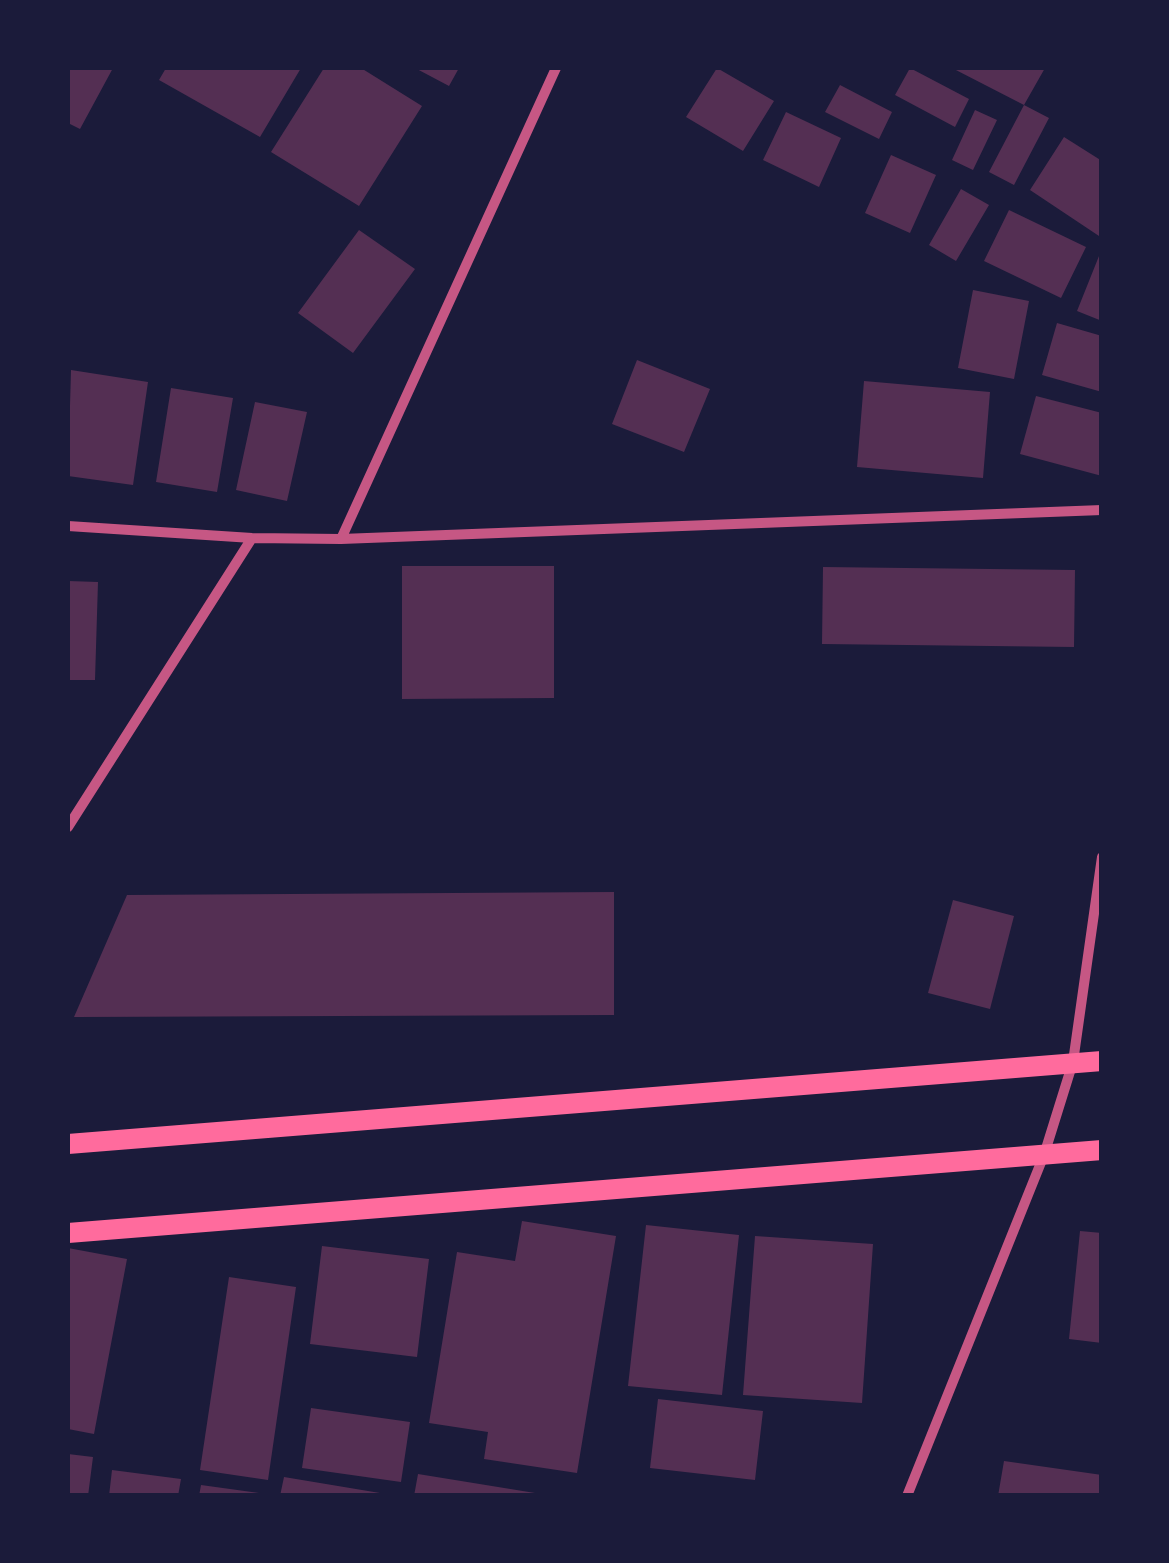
<!DOCTYPE html>
<html>
<head>
<meta charset="utf-8">
<style>
  body { margin:0 }
  #map { position:relative; width:1169px; height:1563px; overflow:hidden; background:#1b1b3a; font-family:Cabin,sans-serif }
  canvas { display:block }
  .frame { position:absolute; inset:0; border:70px solid #1b1b3a; pointer-events:none }
</style>
</head>
<body>
<div id="map">
<canvas width="1169" height="1563"></canvas>
<div class="frame"></div>
</div>
<script>
const g = document.querySelector('canvas').getContext('2d');
g.lineJoin = 'round';
function fill(path, color) {
  g.fillStyle = color;
  g.fill(path, 'evenodd');
}
function poly(rows) {
  const path = new Path2D();
  for (const r of rows) {
    path.moveTo(r[0], r[1]);
    for (let i = 2; i < r.length; i += 2) path.lineTo(r[i], r[i + 1]);
  }
  return path;
}
function stroke(path, color, width, dash) {
  g.strokeStyle = color;
  g.lineWidth = width;
  g.lineCap = dash ? 'butt' : 'round';
  g.setLineDash(dash || []);
  g.stroke(path);
}
const building = poly([
  [68,68,113,68,80,129,68,123],
  [166,68,301,68,260,137,159,80],
  [324,68,361,68,422,106,359,206,271,152],
  [415,68,459,68,449,86],
  [717,68,774,101,743,151,686,117],
  [910,68,969,99,955,127,895,95],
  [952,68,1045,68,1024,105],
  [840,85,892,112,879,139,825,112],
  [1024,105,1049,118,1014,185,989,172],
  [975,110,997,120,973,170,952,160],
  [786,112,841,138,819,187,763,160],
  [1064,137,1102,161,1099,236,1030,190],
  [891,155,936,175,910,233,865,213],
  [961,189,989,205,956,261,929,245],
  [1009,210,1086,247,1061,298,984,261],
  [359,230,415,269,353,353,298,313],
  [1101,251,1102,251,1102,321,1077,311],
  [973,290,1029,301,1014,379,958,368],
  [1057,323,1102,336,1102,392,1042,375],
  [637,360,710,389,684,452,612,424],
  [71,370,148,382,133,485,68,476],
  [864,381,990,392,983,478,857,467],
  [171,388,233,398,217,492,156,482],
  [1036,396,1102,413,1102,476,1020,454],
  [255,402,307,412,287,501,236,490],
  [402,566,554,566,554,698,402,699],
  [823,567,1075,570,1074,647,822,644],
  [68,581,98,582,95,680,68,680],
  [614,892,614,1015,74,1017,127,895],
  [953,900,1014,916,990,1009,928,993],
  [522,1221,616,1236,577,1473,484,1459,488,1432,429,1423,457,1252,515,1261],
  [646,1225,739,1235,722,1395,628,1386],
  [1080,1231,1102,1233,1102,1343,1069,1339],
  [755,1236,873,1244,862,1403,743,1395],
  [322,1246,429,1259,417,1357,310,1344],
  [68,1248,127,1259,94,1434,68,1429],
  [229,1277,296,1287,268,1480,200,1470],
  [658,1399,763,1411,755,1480,650,1468],
  [311,1408,410,1422,401,1482,302,1468],
  [68,1454,93,1457,88,1496,68,1496],
  [1004,1461,1102,1475,1102,1496,998,1496],
  [112,1470,181,1479,178,1496,109,1496],
  [418,1474,535,1493,535,1496,414,1496],
  [284,1477,380,1493,379,1496,280,1496],
  [201,1485,259,1493,259,1496,199,1496]
]);
const minor = poly([
  [68,526,252,538,341,539,1102,510],
  [341,539,556,68],
  [68,827,252,538],
  [907,1496,1044,1155,1073,1062,1102,857]
]);
const secondary = poly([
  [68,1144,1102,1061],
  [68,1233,1102,1150]
]);
fill(building, '#542f53');
stroke(minor, '#c65784', 10);
stroke(secondary, '#ff6b9d', 20);
</script>
</body>
</html>
